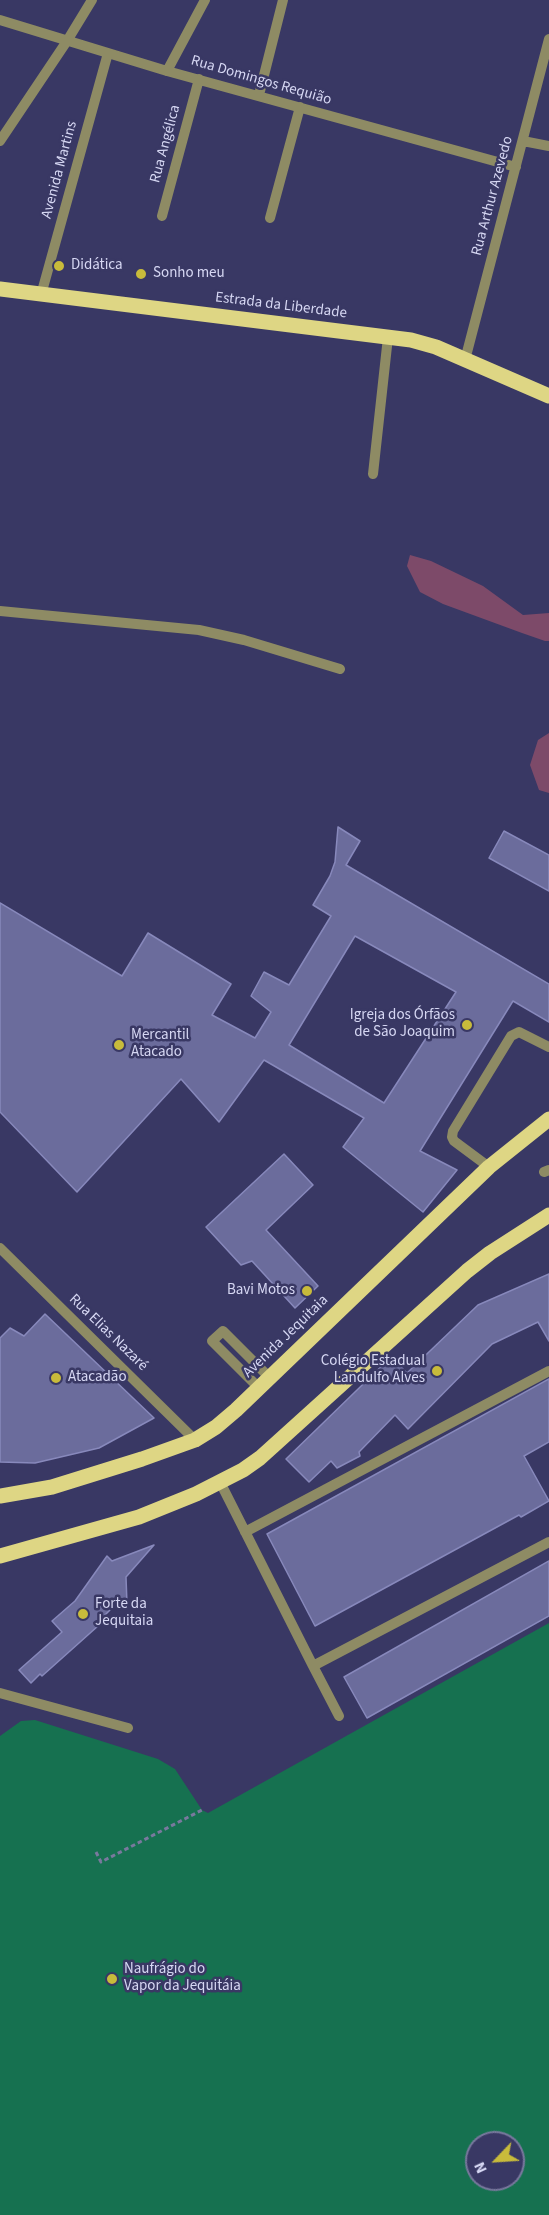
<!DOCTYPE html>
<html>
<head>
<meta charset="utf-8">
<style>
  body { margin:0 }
  #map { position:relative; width:549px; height:2215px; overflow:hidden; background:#393864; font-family:"Source Sans 3",sans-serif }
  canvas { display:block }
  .north { position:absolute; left:465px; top:2131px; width:60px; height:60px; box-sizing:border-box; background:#393864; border:2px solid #78789d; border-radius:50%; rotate:245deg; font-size:16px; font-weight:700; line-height:24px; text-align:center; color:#d6d7f3 }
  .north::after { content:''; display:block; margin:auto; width:21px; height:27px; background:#c8bb3b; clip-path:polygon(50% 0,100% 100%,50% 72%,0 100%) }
</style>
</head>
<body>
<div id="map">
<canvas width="549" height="2215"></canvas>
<div class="north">N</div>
</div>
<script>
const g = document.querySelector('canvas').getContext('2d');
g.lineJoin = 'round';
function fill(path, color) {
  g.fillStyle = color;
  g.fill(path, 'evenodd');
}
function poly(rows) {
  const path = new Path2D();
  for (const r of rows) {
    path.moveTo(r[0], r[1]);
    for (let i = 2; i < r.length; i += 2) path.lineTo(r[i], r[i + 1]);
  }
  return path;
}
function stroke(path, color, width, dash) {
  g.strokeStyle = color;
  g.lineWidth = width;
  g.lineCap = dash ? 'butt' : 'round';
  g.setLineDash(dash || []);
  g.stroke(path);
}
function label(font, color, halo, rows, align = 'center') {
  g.font = font + ' "Source Sans 3",sans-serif';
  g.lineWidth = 5;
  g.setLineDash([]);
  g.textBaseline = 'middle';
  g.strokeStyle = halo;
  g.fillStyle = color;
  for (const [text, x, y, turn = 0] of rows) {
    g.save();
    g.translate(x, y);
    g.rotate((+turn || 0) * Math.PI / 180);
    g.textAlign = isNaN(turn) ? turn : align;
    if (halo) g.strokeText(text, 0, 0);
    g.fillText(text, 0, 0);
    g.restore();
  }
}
const green = poly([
  [410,555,431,561,483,586,523,615,549,613,549,641,545,641,522,633,443,604,420,592,407,566],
  [549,733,549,793,539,790,530,765,538,740]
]);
const water = poly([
  [549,1623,549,2215,0,2215,0,1736,21,1721,35,1720,158,1759,175,1769,202,1810,208,1813],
  [477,2143,513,2143,513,2179,477,2179]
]);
const building = poly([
  [338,827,360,841,346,865,549,984,549,1022,513,1001,420,1151,457,1170,423,1212,343,1147,364,1118,264,1060,219,1122,181,1079,77,1192,0,1112,0,903,122,976,148,933,231,984,212,1015,255,1038,271,1012,251,996,264,972,289,985,331,916,313,905,330,876,335,862,338,827],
  [355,936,456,992,384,1103,289,1045,355,936],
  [504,831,549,855,549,891,489,858,504,831],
  [284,1154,313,1185,266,1230,318,1286,295,1308,252,1261,241,1265,206,1227,284,1154],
  [549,1274,549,1341,538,1322,492,1344,408,1429,395,1415,359,1452,360,1456,337,1468,331,1461,309,1482,286,1459,391,1357,407,1373,478,1305,549,1274],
  [45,1314,154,1418,99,1448,35,1463,0,1462,0,1338,10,1328,24,1336,45,1314],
  [549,1379,549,1442,524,1456,549,1501,521,1517,519,1515,315,1626,267,1534,549,1379],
  [154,1545,126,1577,127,1604,113,1607,96,1624,98,1626,42,1676,40,1674,31,1683,19,1670,62,1632,52,1621,75,1601,107,1556,112,1561,154,1545],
  [549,1561,549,1616,367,1718,344,1677,549,1561]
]);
const path = poly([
  [96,1852,101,1862,202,1810]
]);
const minor = poly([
  [0,20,167,71,516,167],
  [167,71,205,0],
  [259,95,283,0],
  [0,141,67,41,92,0],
  [523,141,549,146],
  [162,216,199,79],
  [270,218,300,107],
  [41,295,108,53],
  [465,360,549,39],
  [373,474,388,337],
  [0,611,199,630,244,640,340,669],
  [489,1167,454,1141,452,1137,453,1131,511,1036,519,1032,549,1047],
  [544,1172,549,1170],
  [0,1248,195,1440],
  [259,1388,212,1341,223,1331,270,1378],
  [220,1482,313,1666,549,1542],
  [245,1532,549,1371],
  [313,1666,339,1716],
  [0,1693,128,1728]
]);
const major = poly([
  [0,289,411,340,436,347,549,396],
  [0,1496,52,1487,142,1459,195,1440,216,1427,236,1410,489,1167,549,1119],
  [0,1556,139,1517,196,1494,243,1470,260,1458,467,1271,490,1253,549,1215]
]);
const markers = [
  [59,266,6,"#c8bb3b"],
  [141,274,6,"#c8bb3b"],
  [467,1025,6,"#c8bb3b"],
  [119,1045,6,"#c8bb3b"],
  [307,1291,6,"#c8bb3b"],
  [437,1371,6,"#c8bb3b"],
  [56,1378,6,"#c8bb3b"],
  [83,1614,6,"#c8bb3b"],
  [112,1979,6,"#c8bb3b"]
];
const streetNames = [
  ["Rua Domingos Requião",261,81,16],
  ["Rua Angélica",166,144,-75],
  ["Avenida Martins",60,170,-75],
  ["Rua Arthur Azevedo",493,196,-75],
  ["Estrada da Liberdade",281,306,7],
  ["Rua Elias Nazaré",108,1333,44],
  ["Avenida Jequitaia",286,1337,-44]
];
const poiNames = [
  ["Didática",71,266],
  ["Sonho meu",153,274],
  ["Igreja dos Órfãos",455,1016,"right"],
  ["de São Joaquim",455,1033,"right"],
  ["Mercantil",131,1036],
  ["Atacado",131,1053],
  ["Bavi Motos",295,1291,"right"],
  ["Colégio Estadual",425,1362,"right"],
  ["Landulfo Alves",425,1379,"right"],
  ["Atacadão",68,1378],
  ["Forte da",95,1605],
  ["Jequitaia",95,1622],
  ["Naufrágio do",124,1970],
  ["Vapor da Jequitáia",124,1987]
];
fill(green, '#7d4a69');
fill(water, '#167150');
fill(building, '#6b6c9c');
stroke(building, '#8889bc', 1.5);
stroke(path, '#79799e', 3, [4.5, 3]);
stroke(minor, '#8e8b64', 10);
stroke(major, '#ded684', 15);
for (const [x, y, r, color] of markers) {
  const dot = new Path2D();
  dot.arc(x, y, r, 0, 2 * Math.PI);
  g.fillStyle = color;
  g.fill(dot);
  stroke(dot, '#393864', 2);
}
label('15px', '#d6d7f3', '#393864', streetNames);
label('15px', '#d6d7f3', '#393864', poiNames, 'left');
</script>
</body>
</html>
